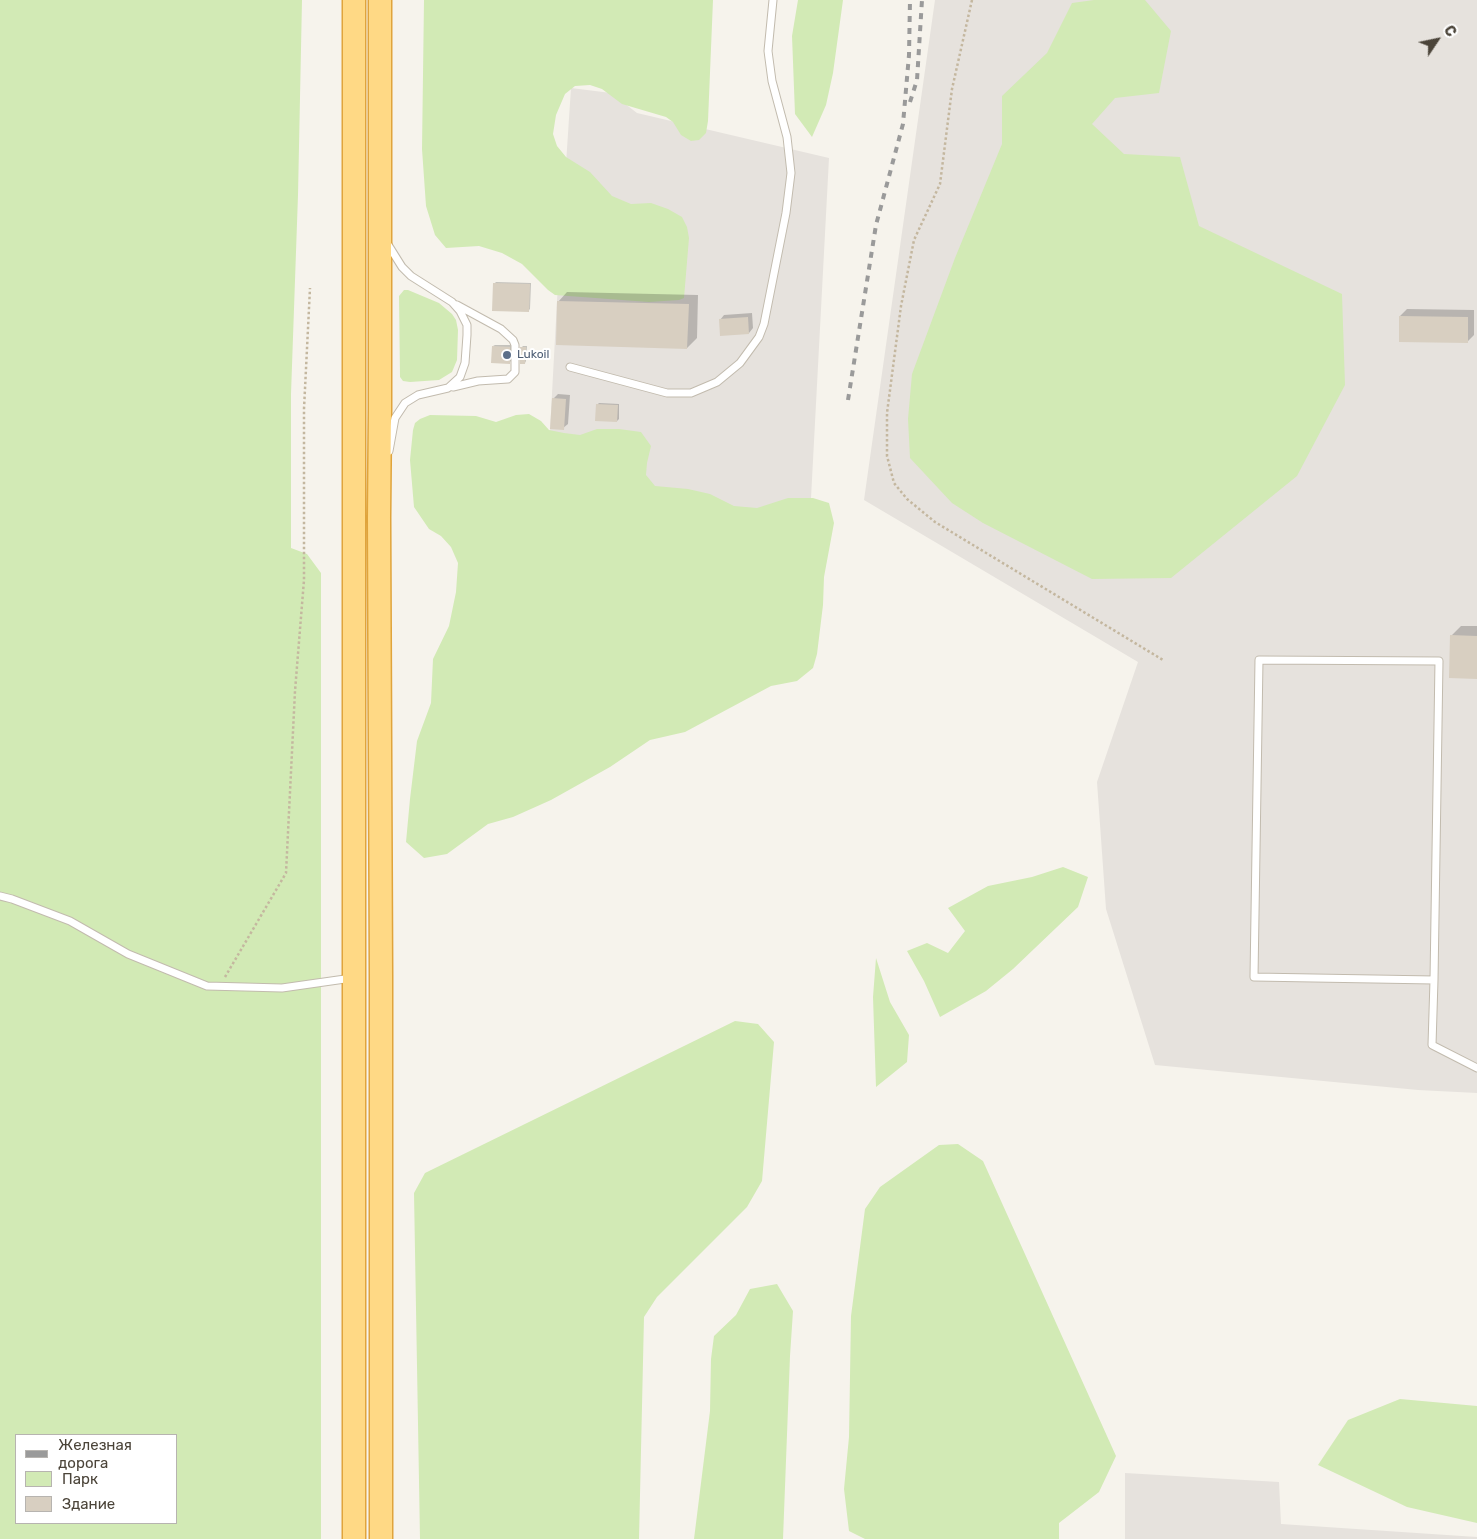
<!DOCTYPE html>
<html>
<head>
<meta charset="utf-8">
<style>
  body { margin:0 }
  #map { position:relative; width:1477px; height:1539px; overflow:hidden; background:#f6f3ec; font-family:Rubik,sans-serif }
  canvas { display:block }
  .legend { position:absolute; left:15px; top:1434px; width:162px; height:90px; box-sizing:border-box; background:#fff; border:1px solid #b7b4b0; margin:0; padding:6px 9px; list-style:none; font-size:15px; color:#4b4439 }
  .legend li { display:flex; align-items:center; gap:10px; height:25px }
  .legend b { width:25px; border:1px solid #b7b4b0 }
  .north { position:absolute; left:1412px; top:15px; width:50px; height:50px; -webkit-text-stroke:4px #fff; paint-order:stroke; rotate:56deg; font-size:14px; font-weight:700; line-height:20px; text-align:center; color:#4b4439 }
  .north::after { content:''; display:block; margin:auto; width:18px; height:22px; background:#4b4439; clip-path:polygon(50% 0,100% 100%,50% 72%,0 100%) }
</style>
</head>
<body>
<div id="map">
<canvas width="1477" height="1539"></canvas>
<ul class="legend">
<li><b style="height:6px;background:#9a9a9a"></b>Железная дорога</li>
<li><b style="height:14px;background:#d2eab5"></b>Парк</li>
<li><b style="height:14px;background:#d8cfc1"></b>Здание</li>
</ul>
<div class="north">С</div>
</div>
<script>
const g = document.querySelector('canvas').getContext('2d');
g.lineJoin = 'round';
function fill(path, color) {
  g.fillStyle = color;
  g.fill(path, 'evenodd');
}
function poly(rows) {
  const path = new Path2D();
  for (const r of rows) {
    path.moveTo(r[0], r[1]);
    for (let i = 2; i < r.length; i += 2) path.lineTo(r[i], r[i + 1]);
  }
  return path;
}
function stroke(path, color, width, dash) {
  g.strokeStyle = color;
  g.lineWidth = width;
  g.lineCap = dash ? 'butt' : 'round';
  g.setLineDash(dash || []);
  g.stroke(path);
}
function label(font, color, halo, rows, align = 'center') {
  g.font = font + ' Rubik,sans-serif';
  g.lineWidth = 4;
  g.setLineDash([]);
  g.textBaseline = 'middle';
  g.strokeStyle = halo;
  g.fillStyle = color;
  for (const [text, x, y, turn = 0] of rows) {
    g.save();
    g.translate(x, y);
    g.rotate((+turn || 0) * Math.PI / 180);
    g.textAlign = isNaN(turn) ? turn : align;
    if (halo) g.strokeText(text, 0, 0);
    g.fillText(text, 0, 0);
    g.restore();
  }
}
const industrial = poly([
  [935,0,1477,0,1477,1093,1418,1090,1155,1065,1106,909,1097,782,1138,662,864,500],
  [571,88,611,93,637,113,829,158,810,517,547,486,557,301],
  [1125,1473,1279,1482,1281,1524,1477,1537,1477,1539,1125,1539]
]);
const green = poly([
  [0,0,302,0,298,195,291,394,291,548,307,554,321,573,321,1539,0,1539],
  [16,1435,176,1435,176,1523,16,1523],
  [424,0,713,0,708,121,706,133,699,140,691,141,681,135,673,122,666,117,622,104,602,89,590,85,575,86,565,94,556,115,553,134,557,146,566,157,590,172,612,196,631,204,651,203,668,209,682,217,687,227,689,238,684,298,679,300,649,302,555,295,548,290,522,264,502,253,479,246,446,248,435,235,426,206,422,149],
  [798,0,843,0,833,73,826,105,812,137,795,114,792,36],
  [1094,0,1145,0,1171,31,1159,93,1115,98,1092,124,1124,154,1180,157,1199,226,1342,294,1345,385,1297,476,1171,578,1092,579,983,523,952,503,910,458,908,419,912,374,955,258,1002,144,1002,96,1047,53,1072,3],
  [404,290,408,290,439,303,452,314,456,320,458,330,457,360,452,372,439,380,410,382,403,381,400,377,399,296],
  [529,414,541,421,549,430,564,433,580,435,597,429,619,429,641,432,651,446,647,463,646,475,655,486,688,489,710,494,734,506,757,508,788,498,813,498,829,503,834,523,824,577,823,605,817,654,813,668,797,681,771,686,685,732,650,740,610,767,551,800,513,817,488,824,447,854,424,858,406,842,410,799,417,741,431,703,433,659,449,626,456,592,458,563,451,547,441,536,429,529,414,507,410,460,413,430,415,423,420,419,430,415,476,416,496,422,516,415],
  [1063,867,1088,877,1078,907,1013,969,986,991,940,1017,924,981,907,951,927,943,948,953,965,931,948,908,988,886,1032,877],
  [876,958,890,1002,909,1035,907,1062,876,1087,873,997],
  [735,1021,758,1024,774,1042,762,1181,747,1207,657,1297,644,1317,639,1539,420,1539,414,1193,425,1173],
  [958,1144,983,1161,1116,1456,1099,1492,1059,1523,1059,1539,865,1539,849,1531,844,1489,849,1437,851,1316,865,1209,880,1187,939,1145],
  [777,1284,793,1311,790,1356,783,1539,694,1539,710,1411,711,1359,714,1336,736,1315,750,1289],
  [1400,1399,1477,1406,1477,1523,1407,1507,1318,1465,1348,1420]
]);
const shadow = poly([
  [496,282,531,283,530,309,528,311,494,284],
  [567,292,698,295,697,338,687,348,558,302],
  [1407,309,1474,310,1474,335,1467,342,1400,316],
  [752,313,753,328,749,333,720,320,724,315],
  [495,345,511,345,511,361,509,363,493,346],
  [523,346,527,346,526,361,525,363,522,347],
  [558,394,570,395,568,424,563,428,553,399],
  [599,403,619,404,619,419,617,421,597,405],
  [1461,626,1477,626,1477,677,1451,636]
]);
const building = poly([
  [493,283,530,284,529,312,492,311],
  [557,301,689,304,687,349,556,345],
  [1399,316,1468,317,1468,343,1399,342],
  [748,317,749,334,720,336,719,319],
  [492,346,510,347,510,364,491,363],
  [520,347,526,347,525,364,520,364],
  [552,398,566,399,564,430,550,429],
  [596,404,618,405,617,422,595,421],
  [1450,635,1477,636,1477,679,1449,678]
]);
const path = poly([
  [972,0,952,89,940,184,914,240,901,306,887,413,887,456,894,483,907,499,935,522,1163,660],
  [225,977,286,873,295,691,304,580,304,409,310,288]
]);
const service = poly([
  [387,243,402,267,411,276,452,302,460,311,467,325,467,335,465,363,460,377,448,388,418,395,405,403,395,418,389,451],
  [570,367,667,393,691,393,717,382,740,363,759,337,764,324,786,213,791,173,787,137,772,81,768,51,773,0],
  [453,387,478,381,508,379,515,372,515,345,513,340,501,329,457,305],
  [0,896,12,899,70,921,128,954,207,986,282,988,352,978],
  [1434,980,1254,977,1259,660,1439,661,1434,980,1432,1045,1477,1068]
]);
const trunk = poly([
  [380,0,380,409,379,518,381,975,381,1539],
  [354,1539,354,0]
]);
const rail = poly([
  [910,102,917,80,922,0],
  [848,400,876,225,903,124,909,55,910,0]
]);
const markers = [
  [507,355,5,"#5c6f8a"]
];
const serviceNames = [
  ["Lukoil",517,355]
];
fill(industrial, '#e6e2dd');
fill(green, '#d2eab5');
fill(shadow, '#0003');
fill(building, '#d8cfc1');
stroke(service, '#c2bbae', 9);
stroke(trunk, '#e0a43c', 25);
stroke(path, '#c4b79f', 2.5, [2.5, 2.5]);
stroke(service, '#fff', 7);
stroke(trunk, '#ffd985', 22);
stroke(rail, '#9a9a9a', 4, [6, 6]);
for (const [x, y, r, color] of markers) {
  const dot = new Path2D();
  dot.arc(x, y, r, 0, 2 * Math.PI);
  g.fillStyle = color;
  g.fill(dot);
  stroke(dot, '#fff', 2);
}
label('12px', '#4e5e75', '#fff', serviceNames, 'left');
</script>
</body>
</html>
